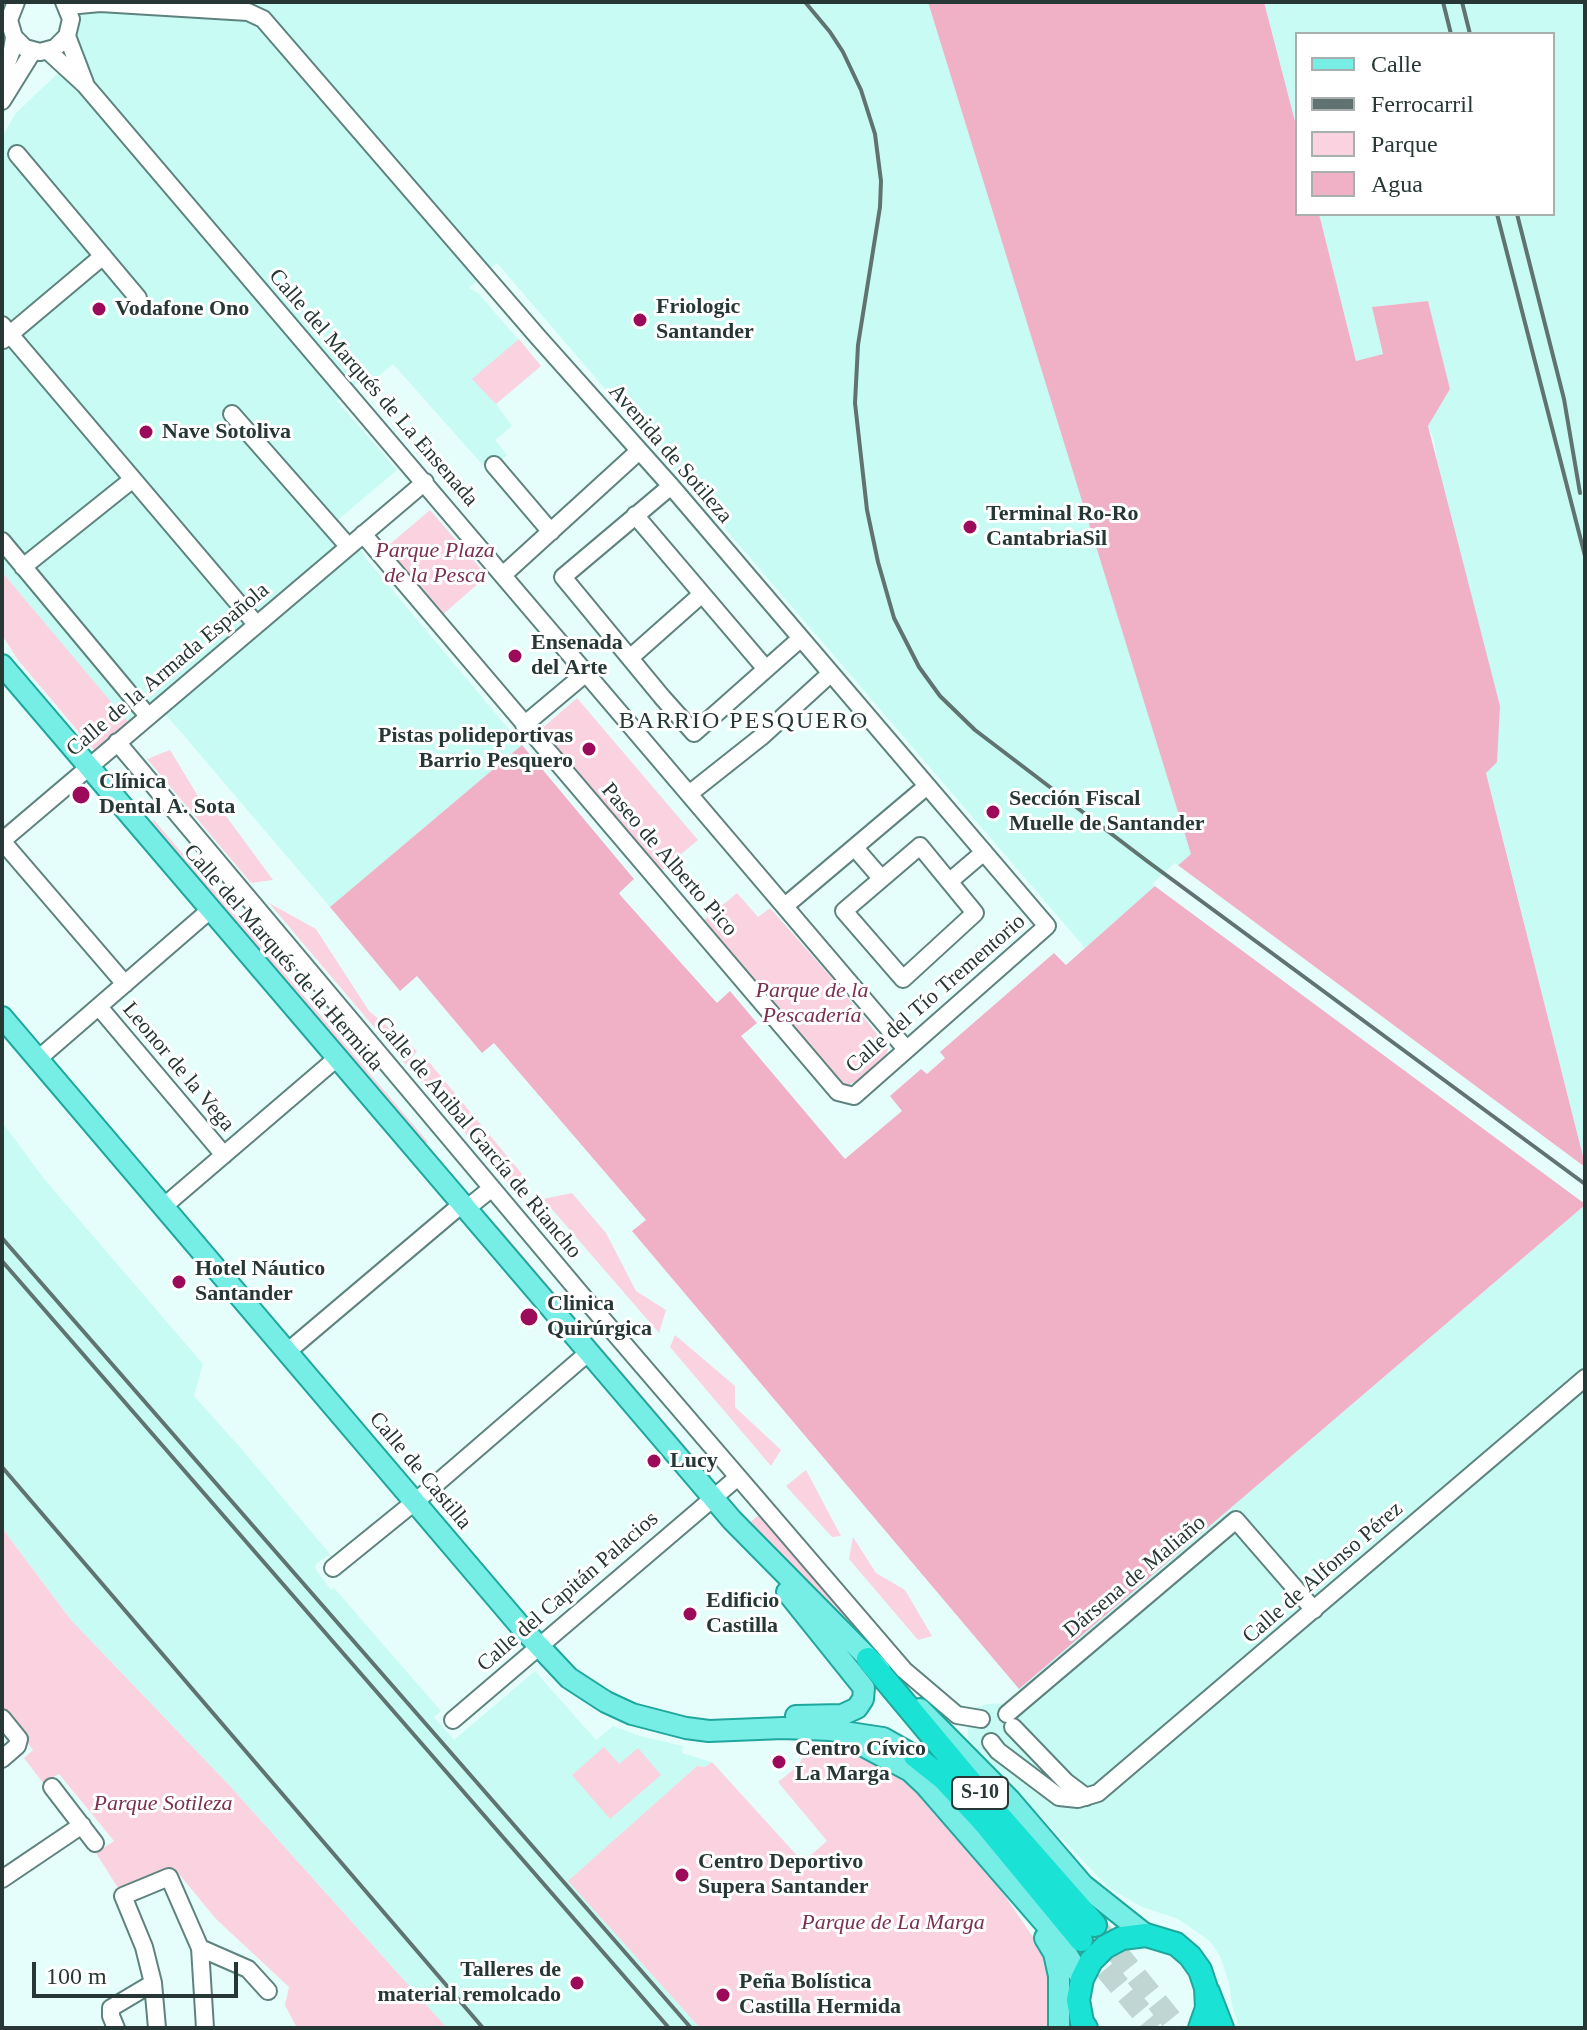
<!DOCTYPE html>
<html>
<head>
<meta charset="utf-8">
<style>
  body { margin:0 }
  #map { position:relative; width:1587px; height:2030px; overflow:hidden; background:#e6fefb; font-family:Georgia,serif }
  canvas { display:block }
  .frame { position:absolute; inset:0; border:4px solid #273735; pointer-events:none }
  .legend { position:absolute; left:1295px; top:32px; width:260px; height:184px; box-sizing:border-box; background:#fff; border:2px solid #a9afae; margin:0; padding:10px 14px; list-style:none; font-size:24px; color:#273735 }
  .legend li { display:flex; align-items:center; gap:16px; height:40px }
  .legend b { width:40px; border:2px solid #a9afae }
  .scale { position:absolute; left:32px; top:1962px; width:206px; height:36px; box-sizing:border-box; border:4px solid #273735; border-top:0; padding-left:10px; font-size:24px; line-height:28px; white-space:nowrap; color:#273735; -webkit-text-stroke:6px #fff; paint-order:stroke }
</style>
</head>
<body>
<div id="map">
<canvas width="1587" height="2030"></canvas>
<div class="frame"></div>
<ul class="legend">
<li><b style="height:10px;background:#76eee6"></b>Calle</li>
<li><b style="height:10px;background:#607370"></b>Ferrocarril</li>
<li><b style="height:22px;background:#fbd2df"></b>Parque</li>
<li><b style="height:22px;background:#f0b1c7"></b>Agua</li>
</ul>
<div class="scale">100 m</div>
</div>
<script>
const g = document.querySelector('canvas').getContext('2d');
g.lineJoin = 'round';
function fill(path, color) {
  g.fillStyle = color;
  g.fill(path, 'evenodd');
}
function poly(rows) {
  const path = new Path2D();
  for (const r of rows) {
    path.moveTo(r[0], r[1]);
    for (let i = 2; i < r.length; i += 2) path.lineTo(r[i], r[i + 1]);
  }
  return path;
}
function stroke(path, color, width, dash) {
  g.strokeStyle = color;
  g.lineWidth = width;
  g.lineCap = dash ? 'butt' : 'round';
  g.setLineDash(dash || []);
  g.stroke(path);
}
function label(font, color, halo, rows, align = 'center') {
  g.font = font + ' Georgia,serif';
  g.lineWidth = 6;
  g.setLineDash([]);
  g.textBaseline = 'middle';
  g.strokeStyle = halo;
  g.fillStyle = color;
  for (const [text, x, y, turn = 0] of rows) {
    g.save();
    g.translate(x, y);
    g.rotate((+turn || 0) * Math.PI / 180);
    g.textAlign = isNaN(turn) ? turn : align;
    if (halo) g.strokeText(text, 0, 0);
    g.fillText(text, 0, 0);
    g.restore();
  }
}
const built = poly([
  [83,2,928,2,1192,854,1085,948,497,263,469,288,478,293,541,366,496,404,512,426,495,440,507,455,488,471,393,364,369,384,363,378,337,401,397,470,339,519,368,561,522,745,330,907,174,724,164,713,139,736,2,572,2,137,16,113,58,73],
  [1264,2,1585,2,1585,1164,1486,772,1434,440,1428,426,1450,389,1428,301,1372,307,1383,354,1356,361,1319,214,1553,214,1553,34,1297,34,1297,129],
  [2,1122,45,1180,203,1364,194,1396,239,1446,330,1554,316,1564,315,1568,331,1590,334,1588,441,1711,434,1717,454,1740,535,1671,596,1740,613,1726,640,1736,683,1746,682,1753,712,1762,705,1767,697,1766,569,1881,700,2028,447,2028,229,1785,71,1620,2,1528],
  [1585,1205,1585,2028,1239,2028,1232,2005,1229,1983,1220,1956,1210,1941,1178,1919,1142,1907,1109,1888,968,1741,967,1711,987,1704,1008,1703,1022,1692,1019,1689]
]);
const green = poly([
  [519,339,541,366,496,404,472,379],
  [430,510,487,576,440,617,383,550],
  [2,572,128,722,94,750,18,660,2,635],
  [577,698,698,840,661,871,540,730],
  [170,750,207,811,226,816,273,880,251,883,147,759],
  [154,820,428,1142,424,1145,150,823],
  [737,893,758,917,770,908,831,977,886,1045,888,1049,886,1056,858,1081,848,1085,840,1083,703,921],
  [269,903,316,929,369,1011,417,1051,406,1065],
  [428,1061,522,1174,512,1188,420,1080],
  [572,1193,606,1233,636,1291,666,1310,659,1333,543,1199],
  [496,1224,711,1476,709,1478,494,1226],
  [675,1335,735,1386,735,1407,781,1450,771,1466,670,1347],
  [806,1470,841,1536,832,1537,786,1486],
  [760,1514,868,1642,895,1670,892,1672,827,1599,749,1523],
  [2,1528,71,1620,229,1785,447,2028,297,2028,285,2005,289,1987,216,1919,174,1868,118,1888,96,1853,114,1841,59,1774,43,1783,24,1758,33,1750,2,1707],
  [853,1537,876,1573,905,1590,932,1636,918,1640,849,1559],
  [604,1747,619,1764,638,1748,661,1775,610,1819,572,1775],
  [806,1748,837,1749,864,1756,905,1782,929,1802,999,1887,1041,1949,1047,1964,1050,1990,1048,2028,700,2028,568,1881,697,1766,705,1767,712,1762,803,1862,827,1841,778,1782,799,1765]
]);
const water = poly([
  [928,2,1264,2,1297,129,1297,214,1319,214,1356,361,1383,354,1372,307,1428,301,1450,389,1428,426,1500,706,1497,762,1486,773,1585,1164,1585,1205,1019,1689,632,1231,646,1220,494,1043,482,1053,417,976,400,991,330,907,522,745,634,879,619,893,621,896,717,1003,730,991,757,1023,741,1036,845,1159,902,1111,890,1096,921,1069,927,1074,945,1058,940,1052,1054,953,1066,965,1191,854]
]);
const pier = poly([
  [1175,863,1585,1167,1585,1204,1152,884]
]);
const highwayTunnel = poly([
  [1095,1925,1178,2028],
  [1084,1944,1155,2028]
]);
const minor = poly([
  [16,2,9,20,14,37,25,48,40,52,55,48,67,36,71,19,64,2],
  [68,6,100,3,248,12,263,19,538,337,671,486,1047,926,854,1096,838,1092,363,534],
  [67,36,85,83],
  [48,51,85,85,906,1049],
  [2,77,12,50,14,37],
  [2,101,33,51],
  [17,154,138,298],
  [2,325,256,624],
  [3,340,103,256],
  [232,414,348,546],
  [494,465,551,532],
  [671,486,563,577,662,697,694,733,800,639],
  [635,515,766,669],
  [2,541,148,716],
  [23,567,133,479],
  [504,574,639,451],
  [631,657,702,594],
  [524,725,586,673],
  [117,742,580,1293,904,1670,957,1715,981,1719],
  [689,794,761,737,830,674],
  [920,846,975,913,903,979,844,911,920,846],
  [855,848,881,878],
  [950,881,984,852],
  [785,906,927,786],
  [125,984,2,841,425,482],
  [99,1007,224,1155],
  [38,1059,210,910],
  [163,1207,337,1058],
  [466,1209,492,1188],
  [287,1352,462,1204],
  [333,1568,428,1491,589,1352],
  [1007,1714,1236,1520,1314,1610],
  [2,1718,19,1739,17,1746,2,1759],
  [453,1720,738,1477],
  [1013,1727,1066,1782,1086,1797],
  [991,1742,998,1751,1059,1797,1078,1799,1098,1793,1585,1378],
  [52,1787,95,1843],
  [2,1879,82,1825],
  [200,1948,248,1969,268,1991],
  [116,2028,111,2016,111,2008,153,1983],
  [157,2028,153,1983,144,1947,123,1896,169,1877,200,1948,205,2028]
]);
const major = poly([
  [2,665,732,1520,880,1670],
  [2,1017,522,1628,569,1678,606,1702,632,1714,686,1728,709,1731,783,1728,830,1730,883,1738,915,1756],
  [787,1592,864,1688,863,1699,857,1708,842,1715,796,1716],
  [920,1709,1010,1800,1083,1885,1146,1935],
  [852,1740,910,1771,925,1785,1055,1935,1082,1979],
  [1045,1938,1054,1953,1059,1976,1059,2028]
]);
const highway = poly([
  [868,1659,994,1810,1095,1925],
  [915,1756,944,1779,983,1821,1081,1940],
  [1208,1992,1222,2028],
  [1086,2028,1082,2022,1078,2000,1082,1979,1091,1961,1105,1947,1122,1938,1146,1935,1176,1944,1190,1956,1200,1970,1206,1988,1207,2008,1200,2028]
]);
const rail = poly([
  [805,2,830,32,843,52,861,90,875,134,881,181,880,207,858,345,855,403,867,510,878,562,894,618,919,667,940,696,975,730,1147,861,1585,1184],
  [1443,2,1451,34],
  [1462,2,1470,34],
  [1497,214,1585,556],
  [1517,214,1564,399,1580,493],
  [2,1238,691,2028],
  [2,1261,669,2028],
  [2,1467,483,2028]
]);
const markers = [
  [99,309,8,"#9c0b59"],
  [640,320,8,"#9c0b59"],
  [146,432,8,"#9c0b59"],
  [970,527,8,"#9c0b59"],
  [515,656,8,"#9c0b59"],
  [589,749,8,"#9c0b59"],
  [81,795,10,"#9c0b59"],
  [993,812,8,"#9c0b59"],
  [179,1282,8,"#9c0b59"],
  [529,1317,10,"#9c0b59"],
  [654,1461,8,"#9c0b59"],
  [690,1614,8,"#9c0b59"],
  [779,1762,8,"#9c0b59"],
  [682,1875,8,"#9c0b59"],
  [577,1983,8,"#9c0b59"],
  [723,1995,8,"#9c0b59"]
];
const shields = [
  [980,1793,56]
];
const shieldNames = [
  ["S-10",980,1793]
];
const poiNames = [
  ["Friologic",656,307],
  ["Santander",656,332],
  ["Vodafone Ono",115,309],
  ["Nave Sotoliva",162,432],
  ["Terminal Ro-Ro",986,514],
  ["CantabriaSil",986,539],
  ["Ensenada",531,643],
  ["del Arte",531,668],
  ["Pistas polideportivas",573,736,"right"],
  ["Barrio Pesquero",573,761,"right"],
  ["Clínica",99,782],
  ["Dental A. Sota",99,807],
  ["Sección Fiscal",1009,799],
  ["Muelle de Santander",1009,824],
  ["Hotel Náutico",195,1269],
  ["Santander",195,1294],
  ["Clinica",547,1304],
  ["Quirúrgica",547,1329],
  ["Lucy",670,1461],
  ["Edificio",706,1601],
  ["Castilla",706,1626],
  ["Centro Cívico",795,1749],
  ["La Marga",795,1774],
  ["Centro Deportivo",698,1862],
  ["Supera Santander",698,1887],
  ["Talleres de",561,1970,"right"],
  ["material remolcado",561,1995,"right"],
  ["Peña Bolística",739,1982],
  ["Castilla Hermida",739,2007]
];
const streetNames = [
  ["Calle del Marqués de La Ensenada",373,388,49],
  ["Avenida de Sotileza",670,454,49],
  ["Calle de la Armada Española",168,670,-40],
  ["Paseo de Alberto Pico",669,860,49],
  ["Calle del Marqués de la Hermida",283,958,49],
  ["Calle del Tío Trementorio",936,994,-41],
  ["Leonor de la Vega",178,1067,50],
  ["Calle de Anibal García de Riancho",478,1138,50],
  ["Calle de Castilla",420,1471,50],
  ["Calle de Alfonso Pérez",1323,1573,-41],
  ["Dársena de Maliaño",1135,1577,-40],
  ["Calle del Capitán Palacios",568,1592,-41]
];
const parkNames = [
  ["Parque Plaza",435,551],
  ["de la Pesca",435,576],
  ["Parque de la",812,991],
  ["Pescadería",812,1016],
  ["Parque Sotileza",163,1804],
  ["Parque de La Marga",893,1923]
];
const neighbourhoodNames = [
  ["BARRIO PESQUERO",744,722]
];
fill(built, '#c8fbf4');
fill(green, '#fbd2df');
fill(water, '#f0b1c7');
fill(pier, '#e6fefb');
stroke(highwayTunnel, '#c0d6d3', 22, [22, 11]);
stroke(minor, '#5e837f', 20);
stroke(major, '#1fa79d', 24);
stroke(highway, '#1fa79d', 26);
stroke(minor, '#fff', 16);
stroke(major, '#76eee6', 20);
stroke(highway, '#1ae3d5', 22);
stroke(rail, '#607370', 4);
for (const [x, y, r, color] of markers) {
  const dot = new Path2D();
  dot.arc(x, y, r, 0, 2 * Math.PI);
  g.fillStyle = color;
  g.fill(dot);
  stroke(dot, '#fff', 3);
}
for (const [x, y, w] of shields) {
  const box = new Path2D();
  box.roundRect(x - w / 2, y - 16, w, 32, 6);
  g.fillStyle = '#fff';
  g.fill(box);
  stroke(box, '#273735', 2);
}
label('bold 20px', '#273735', null, shieldNames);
label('bold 22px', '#273735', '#fff', poiNames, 'left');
label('22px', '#273735', '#fff', streetNames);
label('italic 22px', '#7a3150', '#fff', parkNames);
g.letterSpacing = '2px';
label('24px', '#273735', '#fff', neighbourhoodNames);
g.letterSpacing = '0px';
</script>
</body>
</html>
